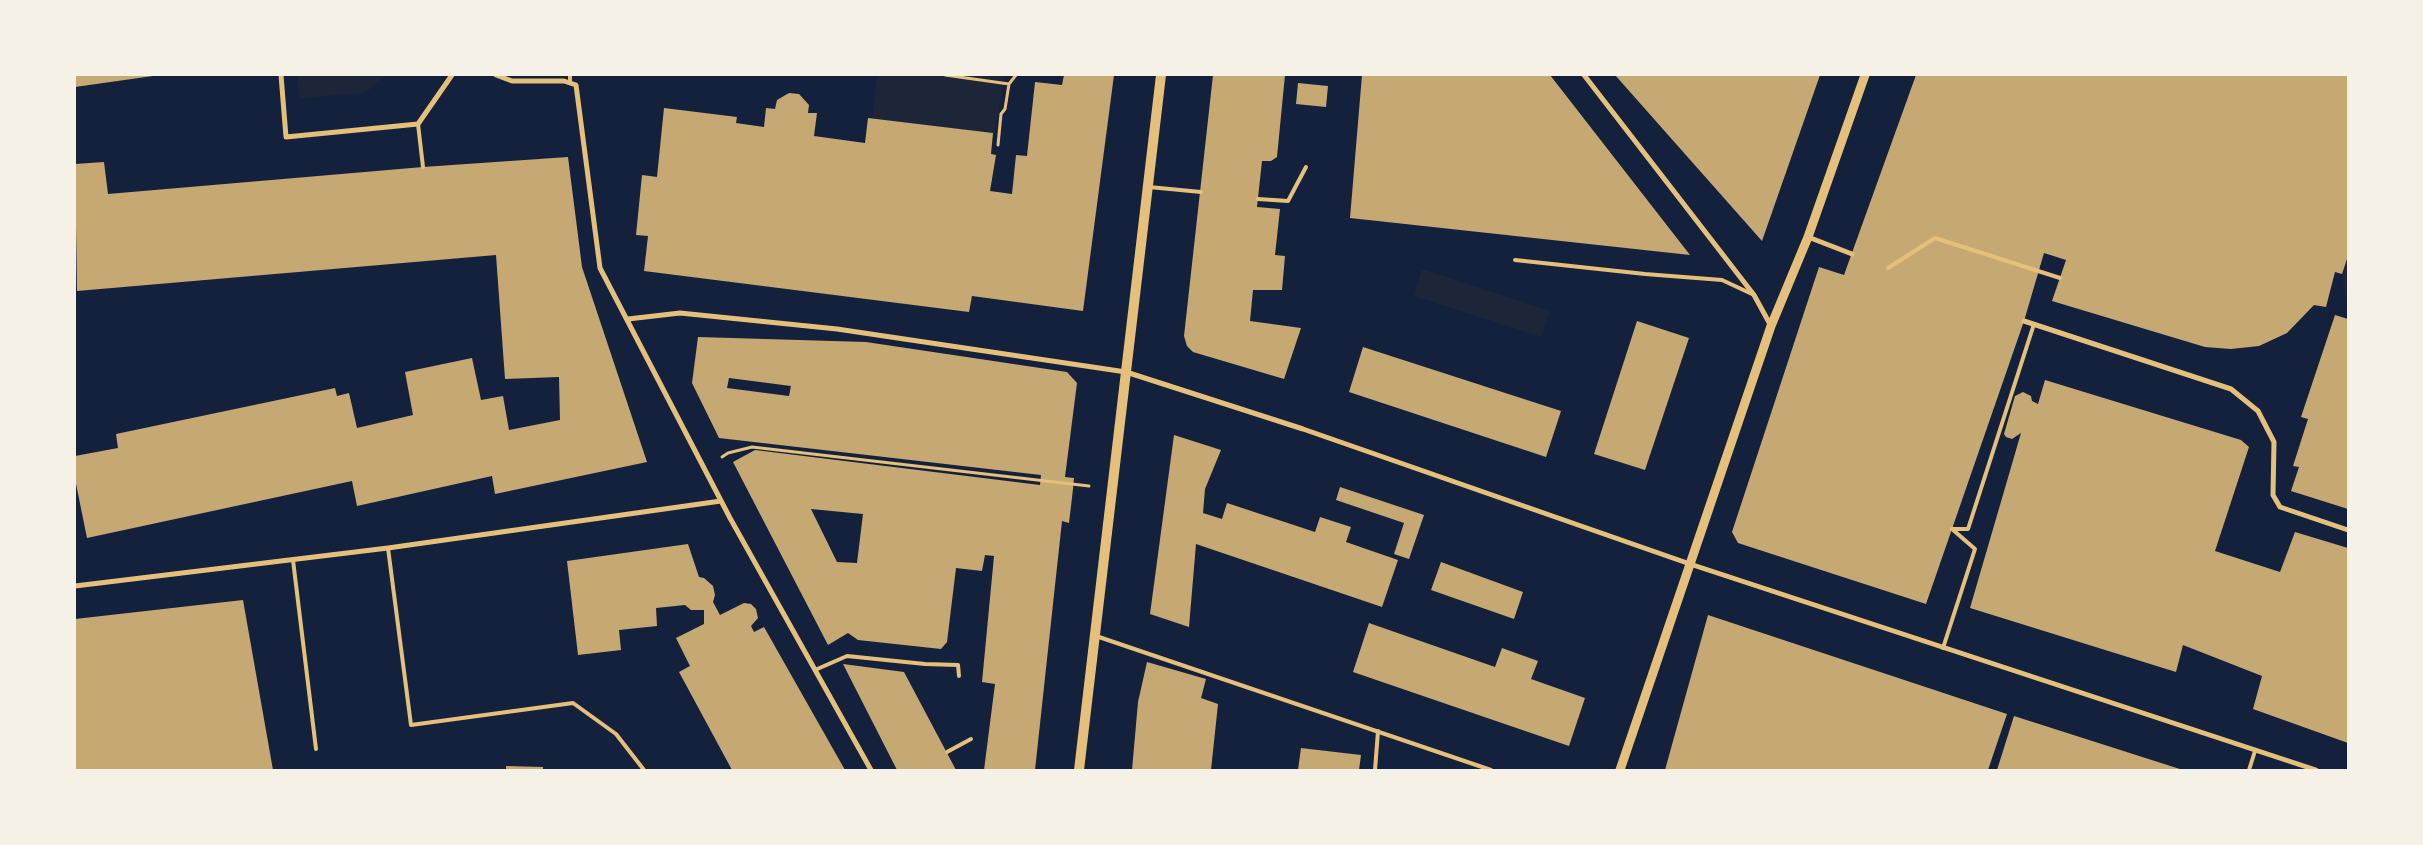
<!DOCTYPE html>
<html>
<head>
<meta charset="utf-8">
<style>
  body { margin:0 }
  #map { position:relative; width:2423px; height:845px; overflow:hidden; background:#14213d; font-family:"Titillium Web",sans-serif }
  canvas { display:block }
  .frame { position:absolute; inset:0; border:76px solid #f6f1e7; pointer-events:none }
</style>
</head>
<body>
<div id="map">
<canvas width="2423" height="845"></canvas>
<div class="frame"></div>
</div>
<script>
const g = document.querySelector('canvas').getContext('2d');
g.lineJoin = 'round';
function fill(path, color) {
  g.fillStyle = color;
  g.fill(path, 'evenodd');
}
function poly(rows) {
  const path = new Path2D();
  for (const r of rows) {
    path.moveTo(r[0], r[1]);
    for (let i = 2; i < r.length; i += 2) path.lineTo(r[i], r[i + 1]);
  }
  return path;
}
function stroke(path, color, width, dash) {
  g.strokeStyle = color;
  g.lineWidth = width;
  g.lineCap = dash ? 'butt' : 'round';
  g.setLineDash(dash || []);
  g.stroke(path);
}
const green = poly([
  [297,75,387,75,365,93,299,98],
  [877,75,1005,75,995,133,872,119],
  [2348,256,2348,319,2342,274],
  [1422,269,1550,311,1542,337,1414,296]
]);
const building = poly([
  [75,75,153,75,153,76,75,87],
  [1064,75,1114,75,1083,311,972,296,969,312,644,271,648,236,636,235,642,175,657,177,664,108,737,117,736,123,764,127,766,108,775,109,777,100,789,93,799,94,809,105,808,113,817,113,814,136,865,143,868,118,993,133,991,154,996,155,990,191,1012,194,1016,155,1027,156,1035,82,1062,85],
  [1213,75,1285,75,1277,157,1271,161,1262,161,1257,207,1280,209,1275,255,1285,256,1282,290,1253,290,1250,321,1301,328,1284,379,1193,352,1187,346,1184,336],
  [1362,75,1550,75,1690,255,1350,218],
  [1615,75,1820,75,1762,241],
  [1916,75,2348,75,2348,256,2342,274,2335,272,2326,307,2314,305,2287,333,2259,346,2231,349,2205,347,2052,301,2066,260,2044,253,2024,321,1926,604,1738,543,1732,532,1819,267,1844,275],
  [1298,83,1328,86,1326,107,1296,104],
  [568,157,582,267,647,462,495,494,492,476,357,506,352,481,87,538,75,479,75,456,118,448,116,434,335,388,337,396,349,393,357,428,413,415,405,372,472,358,481,400,503,396,509,430,560,420,559,377,505,379,496,255,77,291,75,164,104,162,108,194,423,167],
  [2335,315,2348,319,2348,509,2291,491,2299,467,2293,466,2308,419,2301,417],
  [1637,321,1689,338,1645,470,1594,454],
  [698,337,866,342,1067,372,1077,383,1065,477,1074,478,1073,489,1069,523,1062,521,1035,770,984,770,995,684,982,682,994,556,985,555,982,571,956,568,947,642,941,649,858,640,848,633,828,645,733,462,755,450,1040,485,1041,475,719,438,692,383],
  [729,378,791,386,789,396,727,388],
  [811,509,863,514,857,563,837,562],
  [1363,347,1561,411,1546,457,1349,392],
  [2045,380,2241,440,2249,447,2215,551,2280,572,2295,532,2348,548,2348,743,2253,709,2262,676,2183,645,2176,672,1970,608,2021,433,2012,439,2006,437,2004,434,2015,396,2023,392,2031,396,2032,401,2038,404],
  [1174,435,1221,450,1205,489,1203,513,1222,519,1227,503,1315,532,1320,517,1351,527,1346,542,1398,560,1382,607,1196,544,1189,627,1150,614],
  [1340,487,1424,515,1409,559,1394,554,1404,523,1336,500],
  [688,544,699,577,704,578,713,586,715,595,713,602,720,615,744,603,751,604,756,609,758,618,751,626,754,632,764,627,845,770,732,770,679,672,690,666,676,638,704,624,704,610,691,610,685,605,656,608,657,626,619,630,621,650,578,655,567,561],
  [1441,562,1523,592,1514,619,1431,590],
  [243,600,273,770,75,770,75,619],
  [1708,615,2007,714,1988,770,1665,770],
  [1369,623,1495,667,1502,648,1538,661,1531,679,1585,698,1569,746,1353,672],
  [1147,662,1206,679,1201,698,1218,704,1211,770,1132,770,1138,702],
  [843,664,904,672,956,770,897,770],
  [2014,716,2183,770,1997,770],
  [1301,748,1361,755,1359,770,1298,770],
  [506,766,543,767,543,770,506,770]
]);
const path = poly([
  [945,75,1009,84,1016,75],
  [998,145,1001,114,1005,109,1009,84],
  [722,457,728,453,752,447,1089,486]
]);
const service = poly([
  [570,75,570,81],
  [418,124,423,167],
  [1149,187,1201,192],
  [1258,199,1288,201,1306,167],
  [1515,260,1645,274,1722,280,1752,294],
  [1888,268,1935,238,2060,278],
  [1952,529,1968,529,2034,324],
  [388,548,411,725,573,703,616,734,644,770],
  [293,560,316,749],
  [1096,636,1491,770],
  [1943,648,1975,549,1952,529],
  [815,670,847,656,925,664,958,665,959,676],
  [947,752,971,739],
  [1375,770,1378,731],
  [2249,770,2255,751]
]);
const minor = poly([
  [281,75,286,137,418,124,452,75],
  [496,75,512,81,564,81,576,85,600,268,730,518,871,770],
  [1584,75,1754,295,1771,326],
  [1808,237,1852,254],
  [628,319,680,313,837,329,1126,372,1303,429,1690,564,2316,770],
  [2024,321,2231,389,2258,411,2274,442,2273,495,2280,507,2348,530],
  [75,586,388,548,721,501]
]);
const tertiary = poly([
  [1620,770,1771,326,1808,237,1865,75]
]);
const secondary = poly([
  [1079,770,1161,75]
]);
fill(green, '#1d2539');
fill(building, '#c6a872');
stroke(path, '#e5c07b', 3);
stroke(service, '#e5c07b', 4);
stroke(minor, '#e5c07b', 5);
stroke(tertiary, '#e5c07b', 9);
stroke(secondary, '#e5c07b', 10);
</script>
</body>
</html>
